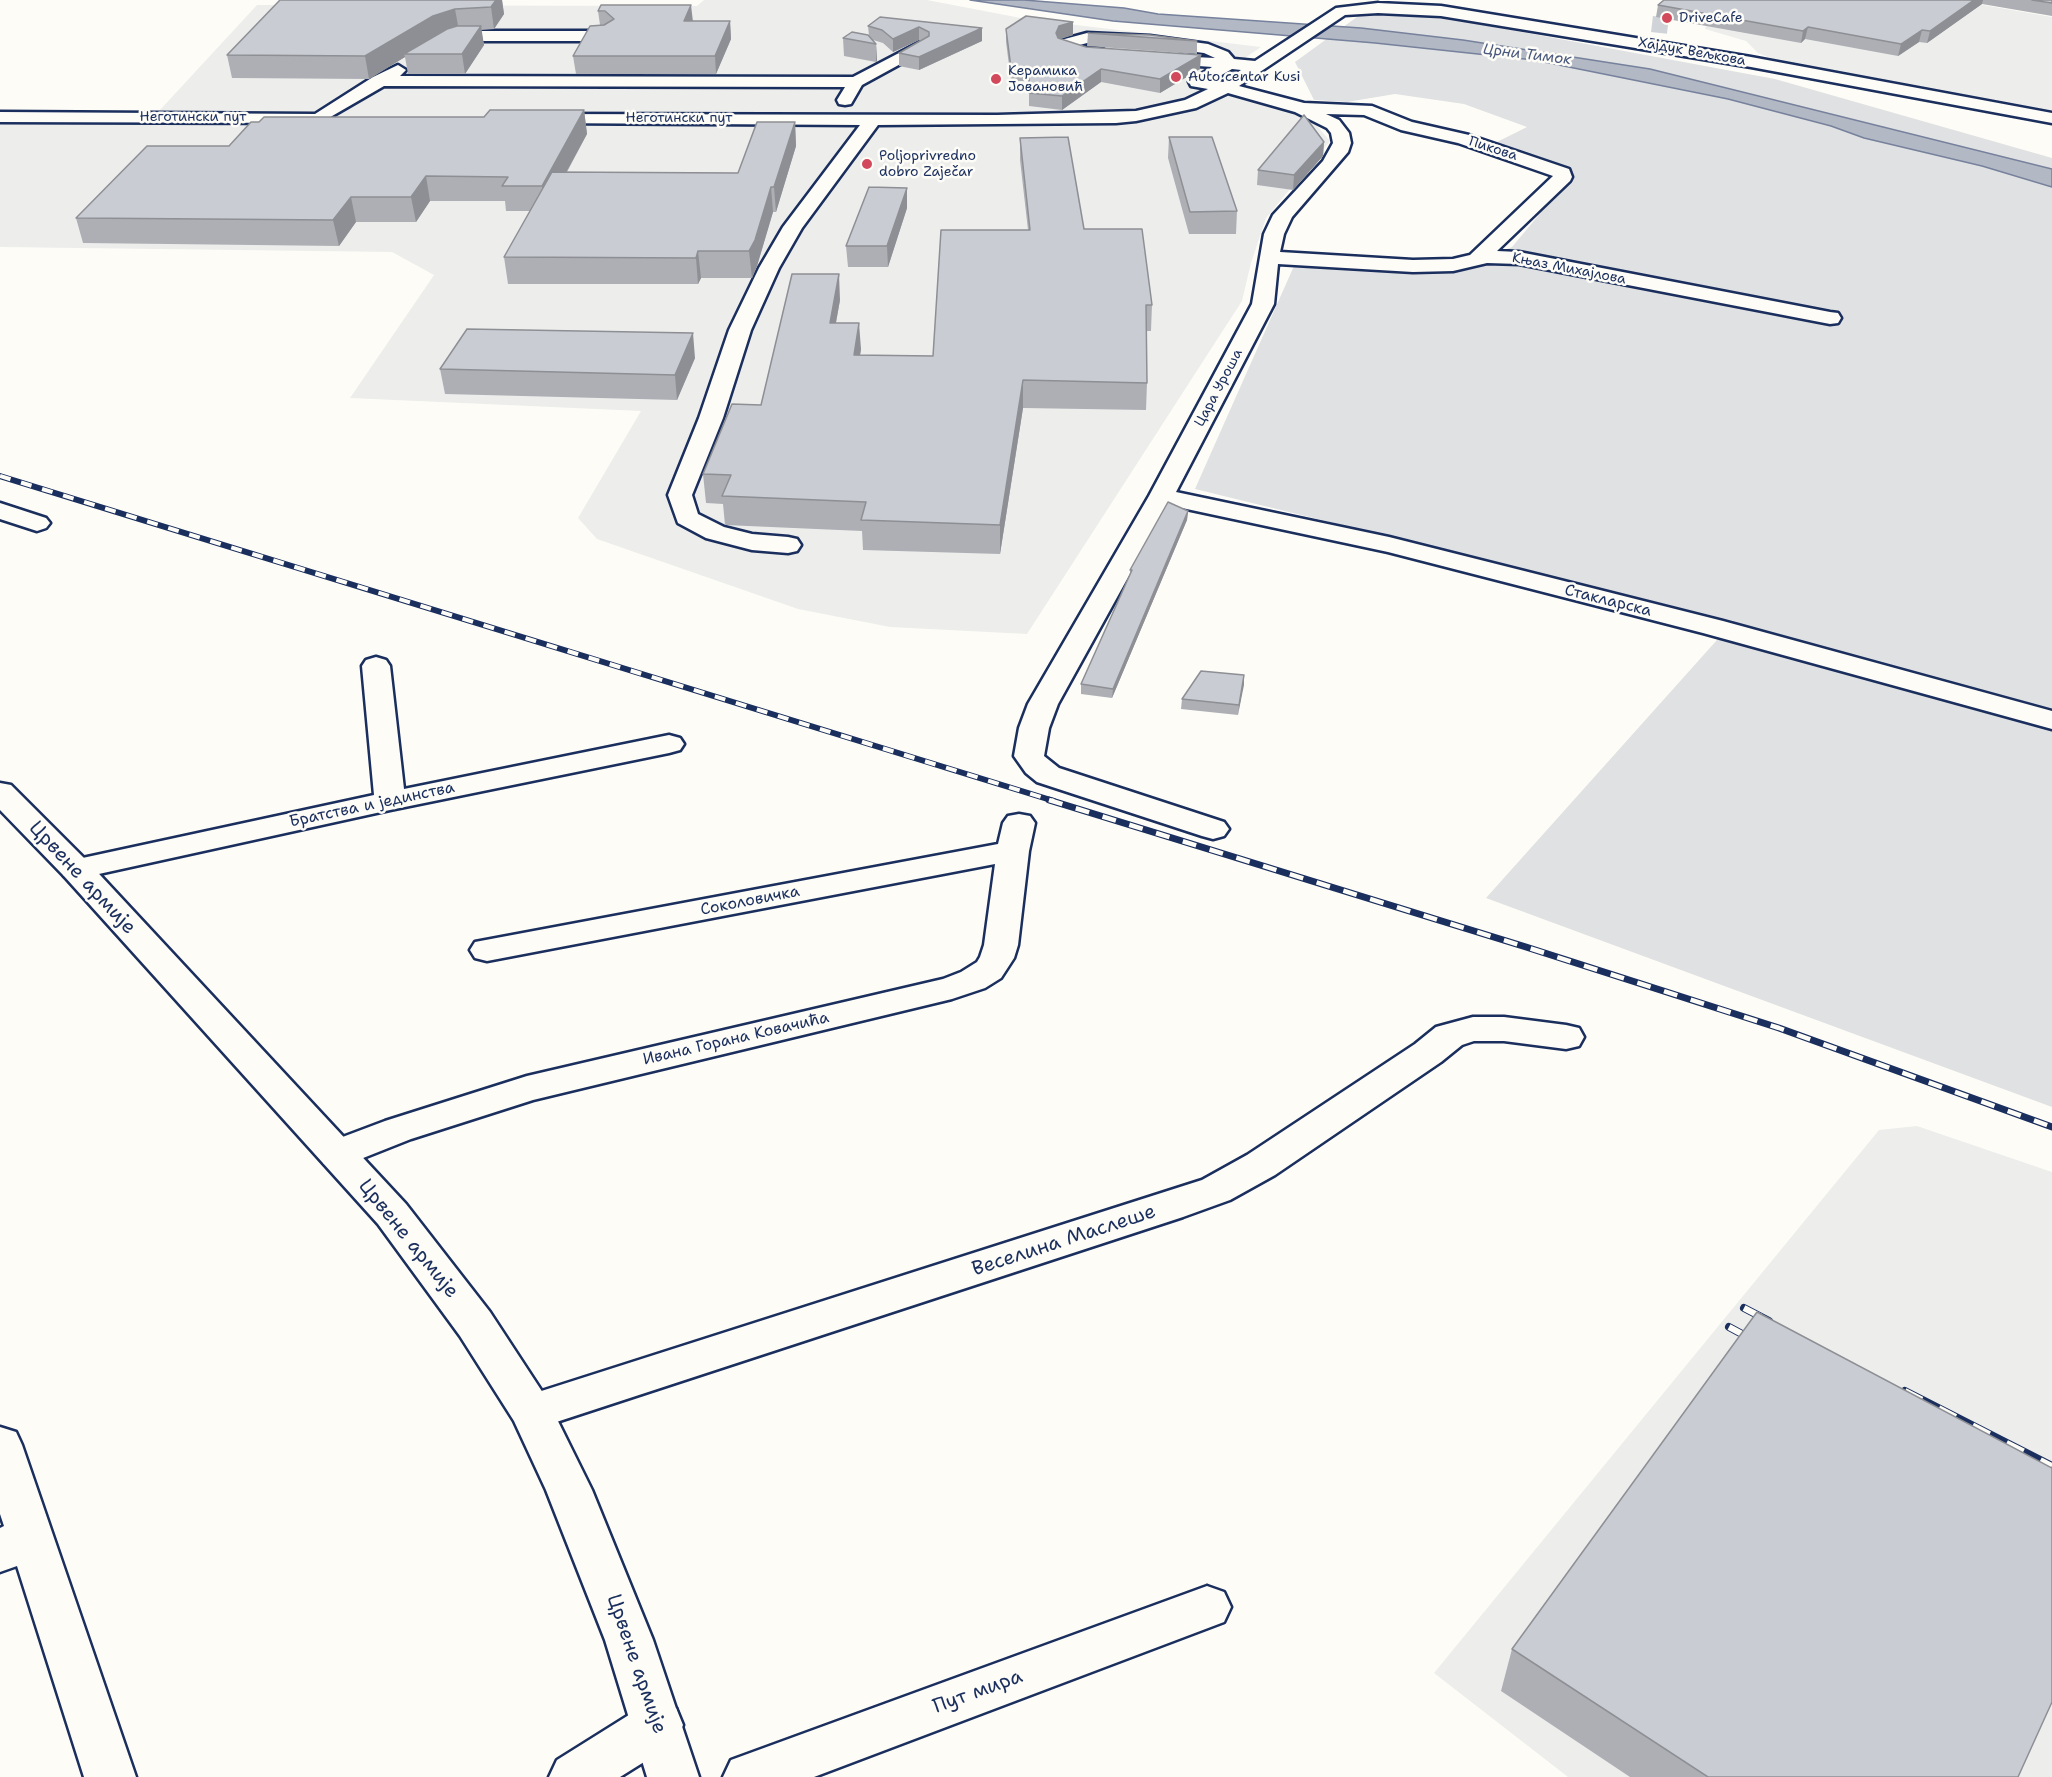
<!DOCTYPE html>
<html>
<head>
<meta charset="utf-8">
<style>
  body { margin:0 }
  canvas { display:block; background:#fdfcf7 }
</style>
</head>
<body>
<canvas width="2052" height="1777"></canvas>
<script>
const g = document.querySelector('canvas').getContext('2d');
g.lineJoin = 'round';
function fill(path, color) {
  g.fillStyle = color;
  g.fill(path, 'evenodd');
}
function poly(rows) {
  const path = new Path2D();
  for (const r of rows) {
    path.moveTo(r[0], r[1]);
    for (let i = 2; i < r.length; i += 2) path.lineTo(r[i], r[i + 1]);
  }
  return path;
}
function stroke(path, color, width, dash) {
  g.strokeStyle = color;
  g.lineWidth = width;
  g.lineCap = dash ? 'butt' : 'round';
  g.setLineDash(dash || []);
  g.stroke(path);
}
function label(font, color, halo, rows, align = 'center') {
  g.font = font + ' "Shantell Sans",sans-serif';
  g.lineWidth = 5;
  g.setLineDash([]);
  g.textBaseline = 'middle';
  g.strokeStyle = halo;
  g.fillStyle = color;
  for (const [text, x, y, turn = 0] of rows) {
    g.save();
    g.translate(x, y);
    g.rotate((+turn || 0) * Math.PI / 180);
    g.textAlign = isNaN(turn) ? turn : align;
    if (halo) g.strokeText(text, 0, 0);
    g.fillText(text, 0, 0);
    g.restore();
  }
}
const built = poly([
  [704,0,927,0,1026,19,1261,47,1204,86,1273,103,1312,120,1330,141,1266,218,1251,263,1242,301,1027,634,890,627,798,609,597,539,578,518,641,411,350,398,434,275,392,252,0,247,0,124,147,124,257,5,697,6],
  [1721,0,1955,0,2052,17,2052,112,1775,60,1758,53,1746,41,1705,29,1713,2],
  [1917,1126,2052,1172,2052,1777,1568,1777,1434,1673,1879,1130]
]);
const green = poly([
  [1361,14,1425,14,1775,79,2052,158,2052,1107,1486,898,1734,621,1195,489,1294,266,1463,268,1512,247,1573,174,1495,143,1527,127,1464,104,1395,94,1347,102,1314,100,1295,62]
]);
const water = poly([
  [970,0,1024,0,1124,8,1158,14,1361,28,1463,40,1650,69,2052,169,2052,187,1982,166,1864,138,1831,126,1728,99,1534,60,1375,43,1113,21,970,0]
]);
const minorTunnel = poly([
  [1652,24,1669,26]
]);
const minor = poly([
  [1378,3,1441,6,1751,57,2052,113,2052,123,1751,67,1441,16,1378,13,1345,15,1239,86,1304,103,1372,106,1412,122,1469,135,1569,169,1572,177,1570,181,1497,251,1519,252,1830,312,1838,313,1841,318,1838,323,1830,324,1519,264,1487,263,1453,271,1413,272,1278,264,1274,304,1176,492,1389,537,1723,621,2052,711,2052,729,1703,633,1388,552,1168,505,1058,704,1049,728,1044,756,1059,768,1224,822,1229,829,1224,836,1213,839,1202,836,1037,782,1026,773,1014,756,1019,728,1028,704,1149,496,1252,304,1264,234,1273,215,1323,161,1333,143,1331,133,1327,128,1295,112,1228,93,1196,108,1136,121,1116,123,878,125,802,228,779,268,751,330,723,418,692,495,698,514,724,527,752,534,788,537,797,539,801,545,797,551,788,553,752,550,706,538,678,523,668,495,699,418,729,330,759,268,783,227,860,125,542,123,536,122,533,118,536,114,997,115,1136,111,1185,100,1208,89,1191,86,1189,82,1212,67,1158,63,1152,61,1150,58,1152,55,1215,58,1204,53,1150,46,1087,43,1076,46,1103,49,1111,54,1103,59,1075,56,1060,50,1058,47,1061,40,1087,33,1150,36,1208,44,1228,52,1234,59,1255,61,1336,8,1378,3],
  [1232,69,1241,70,1223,82,1213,80,1232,69],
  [1326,114,1364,115,1401,130,1458,143,1553,176,1470,255,1453,259,1413,260,1280,252,1284,234,1292,217,1348,152,1351,143,1349,133,1339,120,1326,114],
  [477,31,606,31,614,36,606,41,477,41,462,42,440,50,432,45,434,42,453,35,477,31],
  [920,42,928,47,926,50,862,85,851,104,845,105,839,104,837,100,845,87,384,86,320,123,0,122,0,112,315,114,373,77,398,65,406,70,400,76,853,77,920,42],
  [0,503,46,518,50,523,46,528,37,531,0,519,0,503],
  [376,657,386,660,390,666,404,789,669,735,680,738,684,744,680,750,669,753,390,810,76,879,64,876,60,869,64,862,374,795,362,666,366,660,376,657],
  [1019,814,1030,816,1035,823,1029,851,1018,945,1014,958,1001,978,985,988,952,999,533,1100,411,1139,338,1168,324,1164,319,1154,324,1144,385,1121,527,1076,943,979,961,972,977,962,980,957,984,945,995,864,487,961,475,958,470,950,475,942,998,844,1003,823,1008,816,1019,814],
  [1473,1017,1504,1017,1566,1025,1579,1028,1584,1037,1579,1046,1566,1049,1504,1041,1474,1041,1462,1045,1441,1062,1275,1175,1230,1200,1183,1217,532,1430,517,1425,510,1412,517,1399,532,1394,1202,1180,1247,1155,1415,1044,1436,1027,1473,1017],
  [0,1427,16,1432,22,1445,136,1777,84,1777,17,1566,0,1572,0,1528,4,1526,0,1514,0,1427],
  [1207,1586,1224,1592,1231,1607,1224,1622,814,1777,723,1777,731,1760,1207,1586],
  [658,1702,676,1708,683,1725,676,1742,620,1777,549,1777,557,1760,640,1708,658,1702]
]);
const major = poly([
  [0,783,11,785,88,862,406,1204,490,1312,547,1399,592,1490,653,1640,699,1777,647,1777,605,1640,546,1490,514,1421,460,1336,378,1224,64,876,0,810,0,783]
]);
const railFar2 = poly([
  [0,476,1054,801]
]);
const railFar1 = poly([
  [1049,800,1526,947,1779,1028,2052,1127]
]);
const rail = poly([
  [1744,1308,1769,1321],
  [1729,1327,1755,1341],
  [1905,1391,2052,1466]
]);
const wall = poly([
  [280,0,502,0,504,14,494,29,481,30,484,45,465,74,408,74,405,57,369,79,232,78,227,55],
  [1664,0,2052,0,2052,16,1982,4,1927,43,1919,42,1898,56,1805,39,1801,43,1656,17,1658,5],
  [598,11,692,21,730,21,731,39,716,74,576,74,573,56,600,25],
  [880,17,982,41,919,70,899,66,899,53,920,41,919,40,893,52,883,43,873,40,876,44,877,61,876,62,844,56,843,38,869,36,868,26],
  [1073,22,1073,35,1060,39,1086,47,1200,69,1160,93,1101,82,1062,110,1029,106,1029,81,1011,81,1006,42,1006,29],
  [1088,33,1197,41,1197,54,1087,46],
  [584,110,587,134,567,172,738,173,795,122,796,146,776,212,773,212,757,266,752,278,701,278,698,284,508,284,504,257,530,211,506,211,505,201,430,201,416,222,356,222,339,246,83,243,76,218,229,146,484,117],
  [1169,137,1237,211,1236,234,1189,234,1168,158],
  [1020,138,1084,229,1152,305,1151,331,1146,331,1147,383,1146,410,1023,408,1000,554,863,550,862,531,725,525,723,504,706,503,703,474,761,405,840,300,836,323,861,349,860,355,933,356,1028,230,1020,160],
  [1324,142,1323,156,1293,190,1257,185,1258,170],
  [907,188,907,208,888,267,848,267,846,246],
  [695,358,677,400,445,394,440,369],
  [1188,511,1187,520,1112,698,1081,694,1081,684,1130,575,1130,570],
  [1244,675,1238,715,1181,709,1182,699],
  [1512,1649,2018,1777,1630,1777,1501,1691]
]);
const shadedWall = poly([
  [496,0,502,0,504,14,494,29,491,7],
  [1974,0,1983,0,1982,4,1927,43,1930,31],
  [691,5,693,22,684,21],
  [455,9,459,31,404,54,405,57,369,79,365,56,433,16],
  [730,21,731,39,716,74,715,56],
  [1073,22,1073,35,1059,39,1056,33,1059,26],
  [481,26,484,45,465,74,462,54],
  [919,27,919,40,893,52,893,39],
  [1808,27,1805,39,1801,43,1803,31],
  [982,28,982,41,919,70,919,57],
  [1922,30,1919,42,1898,56,1901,44],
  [876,44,877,61,876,62],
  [1201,55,1200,69,1160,93,1160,79],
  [1101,69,1101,82,1062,110,1062,96],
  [584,110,587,134,545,211,542,186],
  [795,122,796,146,776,212,774,187],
  [1324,142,1323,156,1293,190,1294,175],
  [426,176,430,201,416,222,411,197],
  [771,187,773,212,757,266,752,278,749,251],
  [907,188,907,208,888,267,887,246],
  [351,197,356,222,339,246,333,220],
  [698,251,701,278,698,284,696,258],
  [839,274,840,300,831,349,830,323],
  [859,323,861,349,856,381,854,355],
  [693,333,695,358,677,400,675,375],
  [1023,380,1023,408,1000,554,1000,525],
  [1188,511,1187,520,1112,698,1113,689],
  [1244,675,1244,685,1238,715,1239,705]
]);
const building = poly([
  [280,0,496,0,491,7,455,9,433,16,365,56,227,55,280,0],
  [1664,0,1974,0,1930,31,1922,30,1901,44,1808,27,1803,31,1658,5,1664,0],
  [2032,0,2052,0,2052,3,2032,0],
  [601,5,691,5,684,21,730,21,715,56,573,56,590,26,604,25,614,19,605,11,598,11,601,5],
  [1026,16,1073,22,1059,26,1056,33,1058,38,1086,47,1201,55,1160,79,1101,69,1062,96,1029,93,1029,68,1011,68,1006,29,1026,16],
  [880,17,982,28,919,57,899,53,929,36,929,32,919,27,893,39,882,30,868,26,880,17],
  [457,26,481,26,462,54,404,54,447,29,457,26],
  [852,32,868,35,876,44,843,38,852,32],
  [1088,33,1150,35,1197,41,1088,33],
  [490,110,584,110,542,186,502,186,508,177,426,176,411,197,351,197,333,220,76,218,147,146,229,146,251,122,259,122,264,117,484,117,490,110],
  [1304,115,1324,142,1294,175,1258,170,1304,115],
  [757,122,795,122,774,187,771,187,755,240,749,251,698,251,696,258,504,257,552,172,738,173,757,122],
  [1068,137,1084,229,1142,229,1152,305,1146,305,1147,383,1023,380,1000,525,861,520,866,502,722,496,731,475,703,474,732,404,761,405,792,274,839,274,830,323,859,323,854,355,933,356,941,230,1030,230,1020,138,1068,137],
  [1169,137,1212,137,1237,211,1190,212,1169,137],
  [869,187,907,188,887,246,846,246,869,187],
  [467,329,693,333,675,375,440,369,467,329],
  [1168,502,1188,511,1113,689,1081,684,1132,570,1130,570,1168,502],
  [1201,671,1244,675,1239,705,1182,699,1201,671],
  [1757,1312,2052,1468,2052,1702,2018,1777,1708,1777,1512,1649,1757,1312]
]);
const markers = [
  [1667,18,6,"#d1495b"],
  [1176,77,6,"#d1495b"],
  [996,79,6,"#d1495b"],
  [867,164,6,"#d1495b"]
];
const farPoinames = [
  ["DriveCafe",1679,18],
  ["Керамика",1008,71],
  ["Јовановић",1008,87],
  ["Auto centar Kusi",1188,77],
  ["Poljoprivredno",879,156],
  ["dobro Zaječar",879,172]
];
const farStreetnames = [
  ["Хајдук Вељкова",1692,52,10],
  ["Неготински пут",193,117],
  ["Неготински пут",679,118],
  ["Пикова",1493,149,18],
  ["Књаз Михајлова",1569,269,11],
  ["Цара Уроша",1219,388,-62]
];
const farWaternames = [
  ["Црни Тимок",1527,55,7]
];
const streetNames = [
  ["Стакларска",1608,601,14],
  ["Братства и јединства",372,805,-12],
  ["Соколовичка",750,901,-11],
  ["Ивана Горана Ковачића",736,1039,-13]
];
const nearStreetnames = [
  ["Црвене армије",82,878,47],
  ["Црвене армије",408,1239,51],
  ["Веселина Маслеше",1064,1241,-18],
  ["Црвене армије",636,1664,71],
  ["Пут мира",978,1692,-20]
];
fill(built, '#edeeec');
fill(green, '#e0e1e3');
fill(water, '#b3b8c5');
stroke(water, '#76819c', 1.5);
stroke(minorTunnel, '#d0d3d8', 16, [16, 8]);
stroke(minor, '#1b2f5e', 5);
stroke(major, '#1b2f5e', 5);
fill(minor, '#fdfcf7');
fill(major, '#fdfcf7');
stroke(railFar2, '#1b2f5e', 6);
stroke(railFar1, '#1b2f5e', 7);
stroke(rail, '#1b2f5e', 8);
stroke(railFar2, '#fdfcf7', 4, [11]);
stroke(railFar1, '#fdfcf7', 4.5, [14]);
stroke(rail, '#fdfcf7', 6, [19]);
fill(wall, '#adafb5');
fill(shadedWall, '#8d8f94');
fill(building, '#c9ccd3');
stroke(building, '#8d8f94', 1.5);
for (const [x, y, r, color] of markers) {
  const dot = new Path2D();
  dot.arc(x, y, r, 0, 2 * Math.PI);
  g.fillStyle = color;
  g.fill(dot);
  stroke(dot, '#fdfcf7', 2);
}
label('14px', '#1b2f5e', '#fdfcf7', farPoinames, 'left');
label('14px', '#1b2f5e', '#fdfcf7', farStreetnames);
label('italic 15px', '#49587d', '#fdfcf7', farWaternames);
label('16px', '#1b2f5e', '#fdfcf7', streetNames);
label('20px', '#1b2f5e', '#fdfcf7', nearStreetnames);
</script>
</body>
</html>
